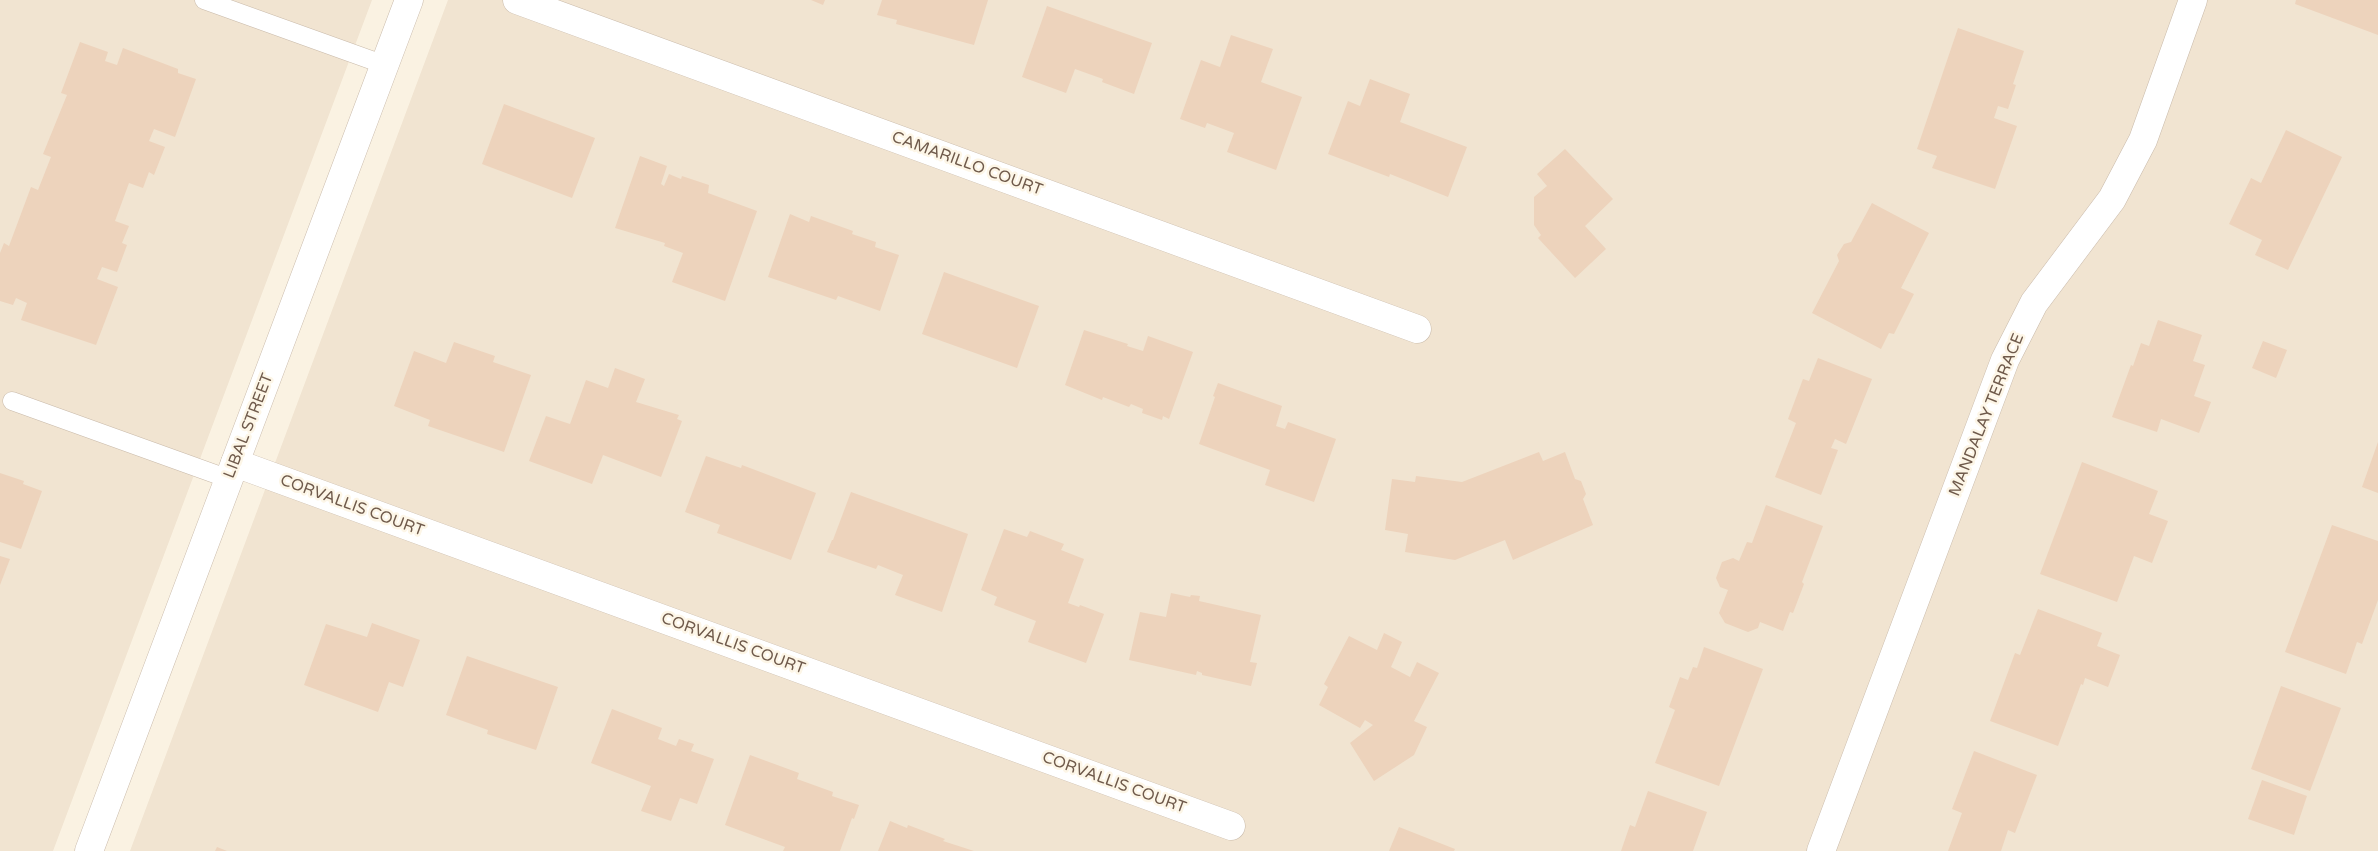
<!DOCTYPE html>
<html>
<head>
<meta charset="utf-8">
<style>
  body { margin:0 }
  canvas { display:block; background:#faf2e2 }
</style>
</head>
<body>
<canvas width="2378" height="851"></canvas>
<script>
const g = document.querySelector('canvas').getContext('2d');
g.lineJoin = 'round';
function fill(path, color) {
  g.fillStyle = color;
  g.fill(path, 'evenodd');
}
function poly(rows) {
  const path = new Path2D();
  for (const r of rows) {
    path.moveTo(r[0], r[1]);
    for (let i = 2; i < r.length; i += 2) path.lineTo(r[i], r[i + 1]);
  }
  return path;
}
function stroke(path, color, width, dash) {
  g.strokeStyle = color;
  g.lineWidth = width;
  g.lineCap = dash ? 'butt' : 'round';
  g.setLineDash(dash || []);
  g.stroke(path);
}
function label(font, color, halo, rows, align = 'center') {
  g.font = font + ' "Varela Round",sans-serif';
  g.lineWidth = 5;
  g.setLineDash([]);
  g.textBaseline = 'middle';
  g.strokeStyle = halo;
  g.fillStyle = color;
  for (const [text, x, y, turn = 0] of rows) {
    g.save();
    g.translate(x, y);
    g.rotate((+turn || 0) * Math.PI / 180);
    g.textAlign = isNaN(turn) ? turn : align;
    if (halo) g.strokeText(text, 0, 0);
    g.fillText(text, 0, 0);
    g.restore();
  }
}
const residential = poly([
  [0,0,372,0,53,851,0,851],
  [448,0,2378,0,2378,851,130,851]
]);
const building = poly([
  [811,0,825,0,823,5],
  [882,0,988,0,974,45,896,24,897,20,877,15],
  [2296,0,2378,0,2378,35,2295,4],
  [1047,6,1152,43,1134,94,1102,82,1103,79,1075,69,1066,93,1022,77],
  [1958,28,2024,51,2013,84,2016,85,2008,109,1998,106,1994,118,2017,126,1995,189,1932,168,1937,156,1917,149],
  [1231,35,1273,49,1261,82,1302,97,1276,170,1227,152,1234,133,1207,123,1205,128,1180,119,1201,60,1220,67],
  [80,42,108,52,105,61,117,65,123,48,178,69,178,73,196,79,175,137,154,129,149,141,165,147,154,175,149,172,143,188,129,183,115,221,129,226,122,243,127,245,117,272,102,267,97,279,118,287,96,345,21,320,27,303,16,298,13,305,0,301,0,253,4,243,9,246,31,187,38,190,51,157,43,154,67,95,61,93],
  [1370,79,1410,94,1400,122,1467,147,1448,197,1390,174,1389,177,1328,154,1348,101,1360,106],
  [504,104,595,138,572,198,482,164],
  [2286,130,2342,157,2288,270,2255,255,2262,240,2229,224,2251,178,2261,183],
  [1565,149,1613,199,1585,226,1606,249,1575,278,1538,238,1541,235,1534,225,1534,197,1547,186,1537,174],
  [640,156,667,166,661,184,664,186,669,174,681,179,682,176,709,185,708,193,757,211,725,301,672,282,683,253,664,246,665,243,615,228],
  [1872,203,1929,233,1901,288,1914,294,1894,334,1889,333,1881,349,1812,313,1839,261,1837,255,1844,244,1851,242],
  [790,214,809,222,811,216,853,231,852,234,876,242,875,247,899,255,880,311,838,296,836,300,768,277],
  [944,272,1039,306,1017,368,922,334],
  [2158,320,2202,335,2193,361,2205,365,2194,396,2211,402,2199,433,2161,419,2157,432,2112,417,2131,365,2133,366,2141,343,2149,346],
  [1084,330,1128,344,1127,346,1143,351,1148,336,1193,352,1169,419,1163,416,1162,420,1142,413,1143,409,1131,404,1129,407,1103,397,1102,400,1065,385],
  [2263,341,2287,350,2276,378,2252,368],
  [454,342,495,356,493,362,531,375,504,452,428,426,430,420,394,406,414,351,446,363],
  [1818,358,1872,379,1846,444,1835,439,1831,448,1838,450,1821,495,1775,477,1796,423,1788,419,1803,379,1809,381],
  [615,368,645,379,636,402,679,415,677,419,682,421,661,477,603,455,592,484,529,461,546,416,570,424,586,380,608,388],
  [1218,383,1282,406,1276,426,1285,429,1288,422,1336,439,1314,502,1265,485,1270,470,1199,444,1215,397,1213,396],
  [2378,442,2378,493,2362,487],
  [1539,452,1543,461,1565,452,1575,479,1581,481,1586,494,1583,499,1593,525,1513,560,1505,540,1455,560,1405,552,1408,534,1385,530,1392,479,1415,482,1416,476,1462,482],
  [706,456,741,468,742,465,816,493,791,560,717,533,720,525,685,512],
  [2082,462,2158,491,2149,514,2168,521,2152,563,2134,556,2117,602,2040,574],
  [0,473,24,481,23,484,42,491,21,549,0,542],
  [851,492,968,534,942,612,895,595,903,575,878,565,876,569,827,552,832,540,833,540],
  [1766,505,1823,526,1802,582,1804,584,1793,613,1790,612,1783,631,1760,622,1758,628,1748,632,1725,623,1719,613,1728,590,1720,587,1716,578,1722,562,1733,558,1739,561,1747,542,1752,543],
  [2332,525,2378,541,2378,600,2362,644,2357,642,2346,674,2285,652],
  [1004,529,1027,537,1030,531,1064,544,1061,550,1084,559,1068,603,1079,607,1080,605,1104,614,1086,663,1028,642,1036,621,994,605,997,597,981,590],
  [0,556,10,559,0,585],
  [1171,593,1190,597,1191,595,1200,596,1199,601,1261,615,1250,662,1257,663,1251,686,1202,675,1202,673,1197,671,1196,675,1129,660,1140,612,1166,617],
  [2038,609,2102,633,2097,646,2120,655,2108,687,2085,678,2083,685,2081,684,2058,746,1990,721,2015,653,2020,655],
  [372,623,420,640,403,687,389,682,378,712,304,685,326,624,367,637],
  [1384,633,1402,642,1391,667,1410,677,1417,662,1439,673,1414,721,1427,727,1414,755,1374,781,1350,743,1373,725,1365,720,1360,728,1319,705,1328,687,1324,684,1349,636,1377,650],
  [1704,647,1763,669,1719,786,1655,763,1675,710,1669,707,1680,677,1688,680,1693,667,1697,668],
  [467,656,558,687,536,750,487,734,488,730,446,715],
  [2281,686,2341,708,2310,791,2251,769],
  [612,709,662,728,658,739,676,746,679,739,694,744,691,751,714,759,697,804,680,798,671,821,641,811,651,786,591,763],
  [1974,751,2037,775,2015,833,2008,830,2001,851,1948,851,1962,813,1952,809],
  [750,755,799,773,797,779,833,792,832,796,859,805,854,819,852,818,840,851,783,851,785,847,725,825],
  [2262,780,2307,796,2294,835,2248,819],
  [1648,791,1707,812,1693,851,1621,851,1630,825,1635,827],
  [890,821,907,828,908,825,945,839,943,841,974,851,878,851],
  [1399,827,1455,849,1454,851,1389,851],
  [217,847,227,851,215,851]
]);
const service = poly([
  [204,0,385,65],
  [12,401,229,479]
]);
const minor = poly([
  [517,0,1417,329],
  [235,463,1231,826],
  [1821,851,2005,360,2034,303,2112,199,2143,140,2193,0]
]);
const tertiary = poly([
  [89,851,409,0]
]);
const streetNames = [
  ["CAMARILLO COURT",967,164,20],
  ["MANDALAY TERRACE",1987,415,-68],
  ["LIBAL STREET",249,426,-69],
  ["CORVALLIS COURT",352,506,20],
  ["CORVALLIS COURT",733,644,20],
  ["CORVALLIS COURT",1114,783,20]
];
fill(residential, '#f1e4d1');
fill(building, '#edd3bc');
stroke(service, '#c9baaa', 19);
stroke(minor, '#c9baaa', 29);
stroke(tertiary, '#c9baaa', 29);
stroke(service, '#fff', 18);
stroke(minor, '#fff', 28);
stroke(tertiary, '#fff', 28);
label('16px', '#6f5a4b', '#fdf6e7', streetNames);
</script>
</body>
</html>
